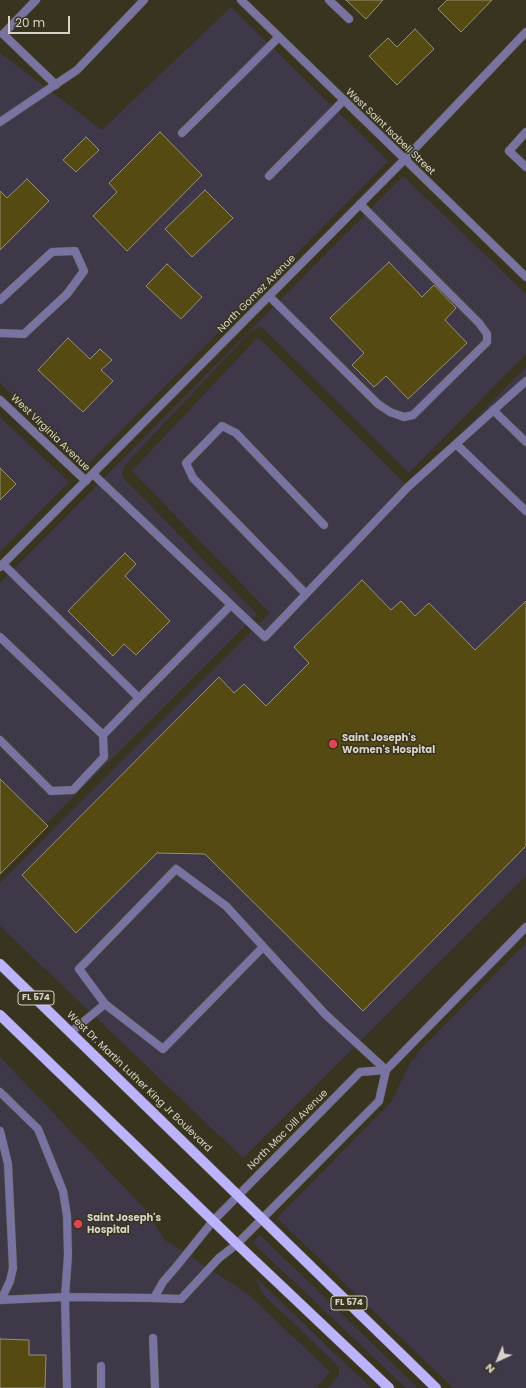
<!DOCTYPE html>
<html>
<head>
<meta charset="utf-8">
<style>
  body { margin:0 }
  #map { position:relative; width:526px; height:1388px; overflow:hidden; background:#39341f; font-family:Poppins,sans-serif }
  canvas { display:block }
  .north { position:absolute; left:478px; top:1340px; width:40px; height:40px; -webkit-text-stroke:3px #39341f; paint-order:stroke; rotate:224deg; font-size:11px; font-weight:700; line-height:16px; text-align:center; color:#d6d3c6 }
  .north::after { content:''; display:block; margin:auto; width:14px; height:18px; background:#d6d3c6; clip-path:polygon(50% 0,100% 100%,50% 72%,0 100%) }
  .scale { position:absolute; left:8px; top:16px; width:62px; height:18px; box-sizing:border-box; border:2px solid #d6d3c6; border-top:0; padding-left:5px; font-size:12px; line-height:14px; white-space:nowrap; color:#d6d3c6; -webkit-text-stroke:3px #39341f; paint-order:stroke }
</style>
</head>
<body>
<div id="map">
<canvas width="526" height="1388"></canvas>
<div class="north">N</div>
<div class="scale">20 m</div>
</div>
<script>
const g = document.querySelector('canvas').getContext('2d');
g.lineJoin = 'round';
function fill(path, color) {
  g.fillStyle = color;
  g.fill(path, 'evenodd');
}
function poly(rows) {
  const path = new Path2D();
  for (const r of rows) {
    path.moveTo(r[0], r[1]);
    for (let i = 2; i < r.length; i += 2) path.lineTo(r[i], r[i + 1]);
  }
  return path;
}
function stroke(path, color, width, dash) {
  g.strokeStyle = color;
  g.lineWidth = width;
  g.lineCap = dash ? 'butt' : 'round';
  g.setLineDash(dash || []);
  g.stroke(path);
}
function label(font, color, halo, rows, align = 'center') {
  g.font = font + ' Poppins,sans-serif';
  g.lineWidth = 3;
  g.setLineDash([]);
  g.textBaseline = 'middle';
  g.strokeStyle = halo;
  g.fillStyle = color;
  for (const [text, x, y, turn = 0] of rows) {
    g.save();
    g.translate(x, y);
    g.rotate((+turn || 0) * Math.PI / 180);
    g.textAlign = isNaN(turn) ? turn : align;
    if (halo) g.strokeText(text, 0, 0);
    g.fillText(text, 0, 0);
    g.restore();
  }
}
const commercial = poly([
  [231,7,388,161,86,466,0,383,0,53,102,130],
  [403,176,526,294,526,354,409,473,265,330,260,327,251,331,125,465,122,473,124,479,257,614,0,870,0,583],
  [258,337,408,487,526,367,526,876,243,1158,0,926,0,883,270,613,132,471],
  [0,417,69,482,0,552],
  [526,943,526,1388,453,1388,277,1218,392,1101,411,1061,417,1058,416,1054],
  [0,1057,145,1209,165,1240,248,1294,330,1372,316,1388,0,1388],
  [260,1235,418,1388,406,1388,253,1243],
  [255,1277,371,1388,328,1388,339,1375,339,1367,262,1293]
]);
const building = poly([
  [346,0,383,0,366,19,346,0],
  [447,0,492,0,461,32,438,9,447,0],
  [415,29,434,49,397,85,369,56,388,38,397,47,415,29],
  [160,132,202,175,127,251,93,216,117,192,109,183,160,132],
  [86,137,99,150,76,172,63,160,86,137],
  [27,179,49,201,0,250,0,191,7,198,27,179],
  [205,190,233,218,192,257,165,229,205,190],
  [389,262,422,297,434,285,456,308,445,320,467,343,408,399,386,376,374,387,352,365,364,353,330,318,389,262],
  [167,264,202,297,181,319,146,286,167,264],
  [68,338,90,359,100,349,112,360,101,370,113,381,83,412,38,370,68,338],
  [0,468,16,484,0,500,0,468],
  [125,553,136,564,125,576,170,621,136,655,124,644,113,656,68,611,125,553],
  [362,580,391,610,401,601,415,616,429,603,475,650,526,601,526,846,363,1011,205,854,157,853,76,933,22,875,219,677,234,693,244,684,266,706,309,663,294,647,362,580],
  [0,779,48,826,0,874,0,779],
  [0,1339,29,1340,29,1355,46,1355,45,1388,0,1388,0,1339]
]);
const service = poly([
  [36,0,3,34,56,85],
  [329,0,349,19],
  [0,122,77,70,144,0],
  [526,132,509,151,526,167],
  [182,133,279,37],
  [269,176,344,100],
  [269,296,378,404,390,412,404,417,413,415,487,342,487,334,479,323,360,204],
  [0,300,52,252,75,251,84,271,67,294,24,334,0,333],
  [493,410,526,442],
  [456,444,526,511],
  [93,474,265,637,408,487,526,381],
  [3,564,139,698,231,605],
  [306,594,193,478,186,463,222,426,236,433,324,525],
  [0,637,103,735],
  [0,740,51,791,73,790,104,757,103,735,139,698],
  [263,947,163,1049,105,1004,79,969,176,869,226,906,325,1014,386,1070],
  [71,1032,105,1004],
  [0,1092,38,1129,63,1191,67,1216,68,1255,65,1297,67,1388],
  [0,1131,8,1164,13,1268,10,1281,1,1300],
  [154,1298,163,1282,176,1267,213,1221],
  [0,1300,65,1297,154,1298,181,1299,219,1258,237,1244],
  [153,1338,155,1388],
  [101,1366,101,1388]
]);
const minor = poly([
  [241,0,526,277],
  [0,400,86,481],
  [0,567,404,160,526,32]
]);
const tertiary = poly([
  [213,1221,360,1072,386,1070],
  [237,1244,379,1101,386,1070,526,927]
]);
const primary = poly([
  [0,964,436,1388],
  [0,1015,237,1244,389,1388]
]);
const markers = [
  [333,744,5,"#e0444e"],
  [78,1224,5,"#e0444e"]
];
const shields = [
  [36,998,36],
  [349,1303,36]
];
const shieldNames = [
  ["FL 574",36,998],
  ["FL 574",349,1303]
];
const streetNames = [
  ["West Saint Isabell Street",390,132,44],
  ["North Gomez Avenue",257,294,-45],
  ["West Virginia Avenue",50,433,44],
  ["West Dr. Martin Luther King Jr Boulevard",139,1082,44],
  ["North Mac Dill Avenue",288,1130,-45]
];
const poiNames = [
  ["Saint Joseph's",342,738],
  ["Women's Hospital",342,750],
  ["Saint Joseph's",87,1218],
  ["Hospital",87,1230]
];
fill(commercial, '#3e3849');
fill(building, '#554a11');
stroke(building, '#959078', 1);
stroke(service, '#55513d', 9);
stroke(minor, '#55513d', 9);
stroke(tertiary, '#55513d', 9);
stroke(primary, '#55513d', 11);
stroke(service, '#7873a0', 8);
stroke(minor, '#7873a0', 8);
stroke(tertiary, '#7873a0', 8);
stroke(primary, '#bcb3fd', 10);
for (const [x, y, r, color] of markers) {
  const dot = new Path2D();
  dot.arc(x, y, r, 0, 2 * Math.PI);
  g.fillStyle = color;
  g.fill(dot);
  stroke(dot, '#39341f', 1.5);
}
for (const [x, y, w] of shields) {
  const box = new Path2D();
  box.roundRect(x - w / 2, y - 7, w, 14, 3);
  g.fillStyle = '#39341f';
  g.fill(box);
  stroke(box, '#d6d3c6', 1);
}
label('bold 9px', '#d6d3c6', null, shieldNames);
label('10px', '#d6d3c6', '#39341f', streetNames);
label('bold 10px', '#d6d3c6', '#39341f', poiNames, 'left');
</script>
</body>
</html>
